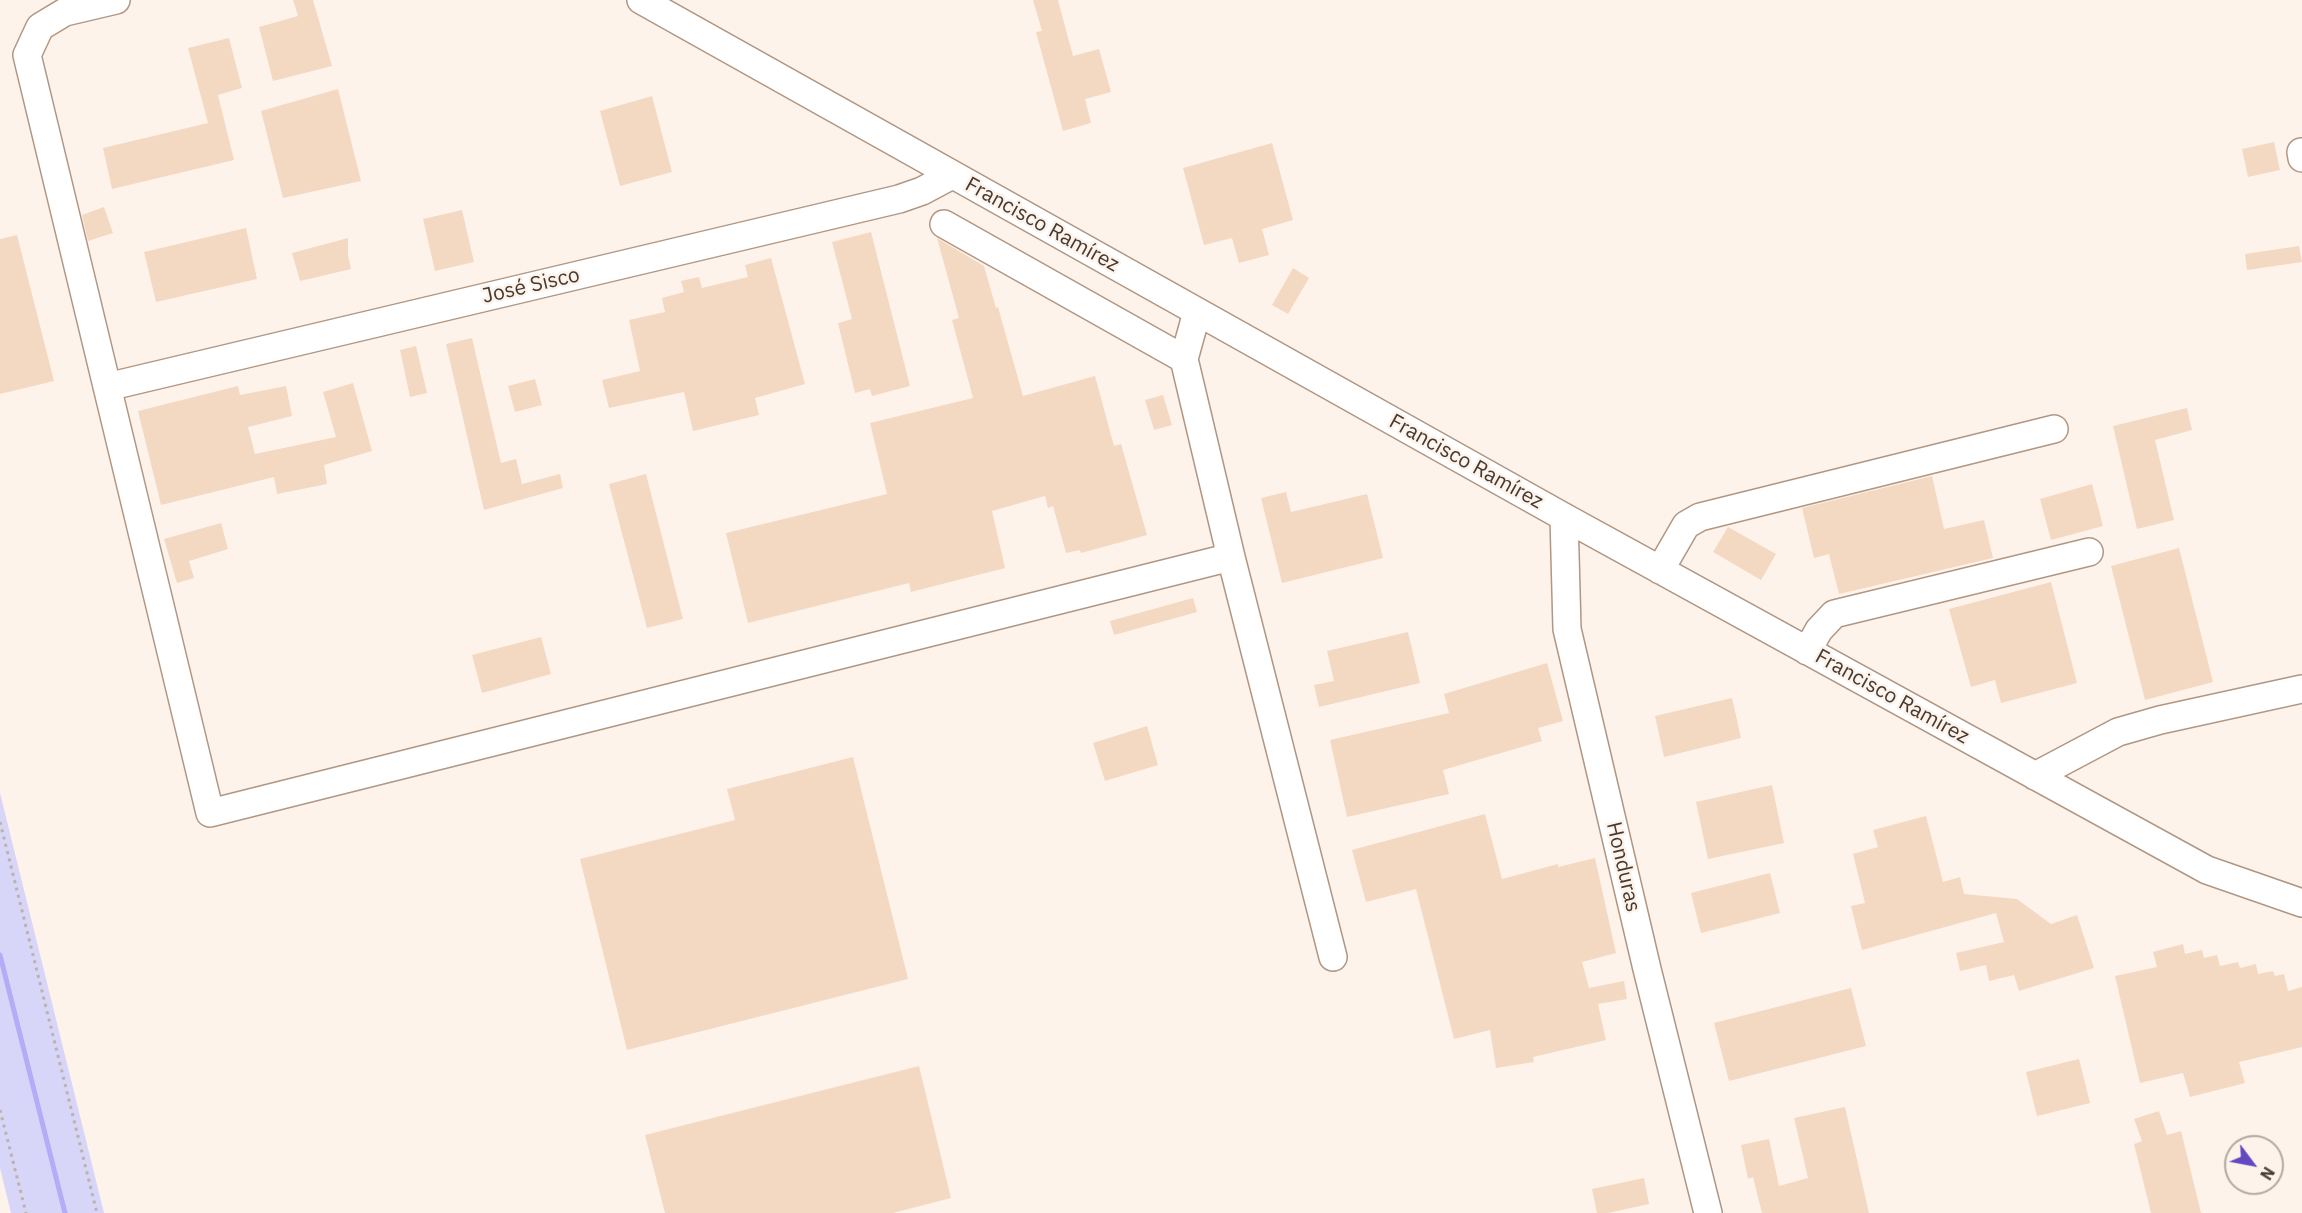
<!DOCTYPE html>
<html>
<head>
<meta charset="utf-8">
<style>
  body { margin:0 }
  #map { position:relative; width:2302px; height:1213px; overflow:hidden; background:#fef3eb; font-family:"IBM Plex Sans",sans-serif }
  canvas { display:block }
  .north { position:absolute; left:2224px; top:1135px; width:60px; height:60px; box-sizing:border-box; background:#fef3eb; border:2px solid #b4a9a1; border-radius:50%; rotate:122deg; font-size:16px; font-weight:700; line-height:24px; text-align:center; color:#453b32 }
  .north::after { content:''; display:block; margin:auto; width:21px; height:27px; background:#6349c1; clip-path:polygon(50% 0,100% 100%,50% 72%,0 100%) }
</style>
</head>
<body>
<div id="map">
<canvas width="2302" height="1213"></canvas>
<div class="north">N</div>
</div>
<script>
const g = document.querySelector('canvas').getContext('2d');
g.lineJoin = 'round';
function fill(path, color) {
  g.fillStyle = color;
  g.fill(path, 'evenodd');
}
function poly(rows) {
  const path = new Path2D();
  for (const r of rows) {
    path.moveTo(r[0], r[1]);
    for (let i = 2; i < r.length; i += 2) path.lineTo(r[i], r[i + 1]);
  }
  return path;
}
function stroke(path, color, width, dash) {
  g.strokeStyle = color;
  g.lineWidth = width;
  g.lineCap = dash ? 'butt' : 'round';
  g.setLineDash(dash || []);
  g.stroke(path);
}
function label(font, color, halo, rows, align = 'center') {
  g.font = font + ' "IBM Plex Sans",sans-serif';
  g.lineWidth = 5;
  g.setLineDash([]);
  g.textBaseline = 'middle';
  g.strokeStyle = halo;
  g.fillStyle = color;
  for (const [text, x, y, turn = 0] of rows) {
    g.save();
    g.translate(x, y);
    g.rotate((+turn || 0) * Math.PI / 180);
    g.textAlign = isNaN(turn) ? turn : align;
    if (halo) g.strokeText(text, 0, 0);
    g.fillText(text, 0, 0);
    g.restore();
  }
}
const green = poly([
  [0,793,104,1213,11,1213,0,1168]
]);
const stream = poly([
  [0,955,65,1213]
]);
const building = poly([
  [293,0,313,0,332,66,273,81,259,27,298,16],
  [1033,0,1058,0,1073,56,1099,49,1111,92,1085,99,1091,123,1063,131,1036,32,1042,31],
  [229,38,242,88,218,95,234,160,112,189,103,148,208,123,188,48],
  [338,89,361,181,283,198,261,111],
  [652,96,672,172,620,186,600,111],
  [2274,142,2280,170,2248,177,2242,149],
  [1272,143,1293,220,1262,229,1269,255,1239,263,1232,238,1204,245,1183,168],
  [104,207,113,233,88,241,82,215],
  [462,210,474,262,435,271,423,219],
  [246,228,257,279,156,302,144,252],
  [871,232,910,386,872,396,870,389,855,393,838,323,852,319,832,242],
  [17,235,54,381,0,394,0,239],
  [348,238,348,255,351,269,300,281,292,253],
  [937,238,984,266,996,308,998,307,1023,396,1095,376,1114,446,1121,444,1147,535,1081,553,1080,550,1066,553,1053,506,1048,508,1045,496,992,511,1005,568,911,592,909,583,748,623,726,533,887,494,870,423,973,398,952,320,959,318],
  [2299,246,2302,262,2247,270,2245,254],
  [771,258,805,384,755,398,759,415,693,431,684,392,609,408,602,380,640,371,629,320,665,312,662,298,684,292,681,281,699,277,702,288,748,277,745,265],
  [1293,268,1309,278,1288,314,1272,305],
  [472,338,501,463,516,459,522,484,560,474,563,488,484,510,446,344],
  [416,346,427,393,410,397,400,350],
  [535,379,542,405,515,412,508,386],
  [353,383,372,451,324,465,327,484,277,494,274,477,161,505,138,411,238,386,240,395,286,386,292,416,248,427,255,454,336,437,323,392],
  [1163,395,1172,425,1154,430,1145,400],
  [2187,408,2192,430,2155,440,2174,520,2137,529,2113,426],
  [646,474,683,619,647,628,609,484],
  [1932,476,1944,529,1984,520,1993,558,1839,594,1829,554,1814,558,1802,508],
  [2092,484,2103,526,2051,540,2040,499],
  [1286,492,1291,512,1367,494,1383,558,1282,583,1261,498],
  [221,523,228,549,189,561,194,578,177,583,164,539],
  [1728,527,1776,554,1761,580,1713,552],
  [2179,548,2213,682,2145,700,2111,566],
  [2051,582,2077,683,2001,703,1995,680,1971,687,1949,609],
  [1193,598,1197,612,1114,635,1110,621],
  [1408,632,1420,683,1319,707,1314,685,1334,681,1327,651],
  [541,637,551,674,482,693,472,655],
  [1547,663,1563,721,1538,728,1542,741,1443,770,1449,794,1347,817,1330,740,1449,713,1444,694],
  [1732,698,1741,738,1664,757,1655,716],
  [1147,726,1158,765,1105,781,1093,743],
  [853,757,908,979,627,1050,580,859,735,820,727,789],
  [1772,785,1784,843,1708,859,1696,802],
  [1485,814,1502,879,1558,864,1558,867,1595,858,1616,953,1582,962,1589,988,1624,981,1627,999,1598,1004,1606,1040,1533,1057,1534,1062,1496,1068,1490,1030,1454,1039,1416,889,1366,902,1352,850],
  [1926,816,1943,882,1960,877,1964,894,2017,899,2051,924,2077,915,2094,968,2019,991,2014,975,1989,981,1986,965,1960,971,1956,953,2004,942,1996,913,1862,950,1851,906,1865,903,1853,854,1878,847,1873,830],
  [1770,873,1780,913,1701,933,1691,893],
  [2183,944,2185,954,2202,950,2204,958,2217,955,2220,966,2238,962,2240,968,2256,964,2258,974,2273,971,2275,976,2284,974,2288,991,2302,987,2302,1047,2239,1062,2245,1083,2190,1097,2183,1073,2140,1083,2115,976,2157,967,2153,952],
  [1851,988,1866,1046,1729,1081,1714,1023],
  [2079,1059,2090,1103,2037,1116,2026,1072],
  [919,1066,951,1198,893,1213,665,1213,645,1135],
  [1845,1107,1869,1213,1762,1213,1753,1177,1748,1179,1741,1145,1769,1139,1779,1186,1808,1178,1794,1118],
  [2159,1111,2167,1135,2181,1131,2201,1213,2151,1213,2134,1144,2142,1141,2134,1119],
  [1644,1178,1649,1204,1608,1213,1597,1213,1592,1189]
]);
const path = poly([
  [0,822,97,1213],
  [0,1110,26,1213]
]);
const minor = poly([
  [116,0,65,12,40,27,27,55,210,813,1231,557],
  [641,0,1564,517,2207,870,2302,903],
  [2301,152,2302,158],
  [944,224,1184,359],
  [1197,312,1184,359,1231,557,1333,957],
  [107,387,899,199,922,191,952,175],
  [1564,517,1567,629,1647,969,1708,1213],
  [1660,570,1686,525,1700,517,2054,429],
  [1807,651,1819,630,1834,614,2089,552],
  [2035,776,2118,732,2160,720,2302,689]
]);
const streetNames = [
  ["Francisco Ramírez",1042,225,29],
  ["José Sisco",531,286,-13],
  ["Francisco Ramírez",1466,462,29],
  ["Francisco Ramírez",1892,697,29],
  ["Honduras",1623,867,77]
];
fill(green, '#d7d5f8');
stroke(stream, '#b4acf7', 5);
fill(building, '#f3d8c2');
stroke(minor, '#b09783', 30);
stroke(path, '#bdb2aa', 3, [3, 4.5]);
stroke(minor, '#fff', 27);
label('21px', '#453b32', '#fef3eb', streetNames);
</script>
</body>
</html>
